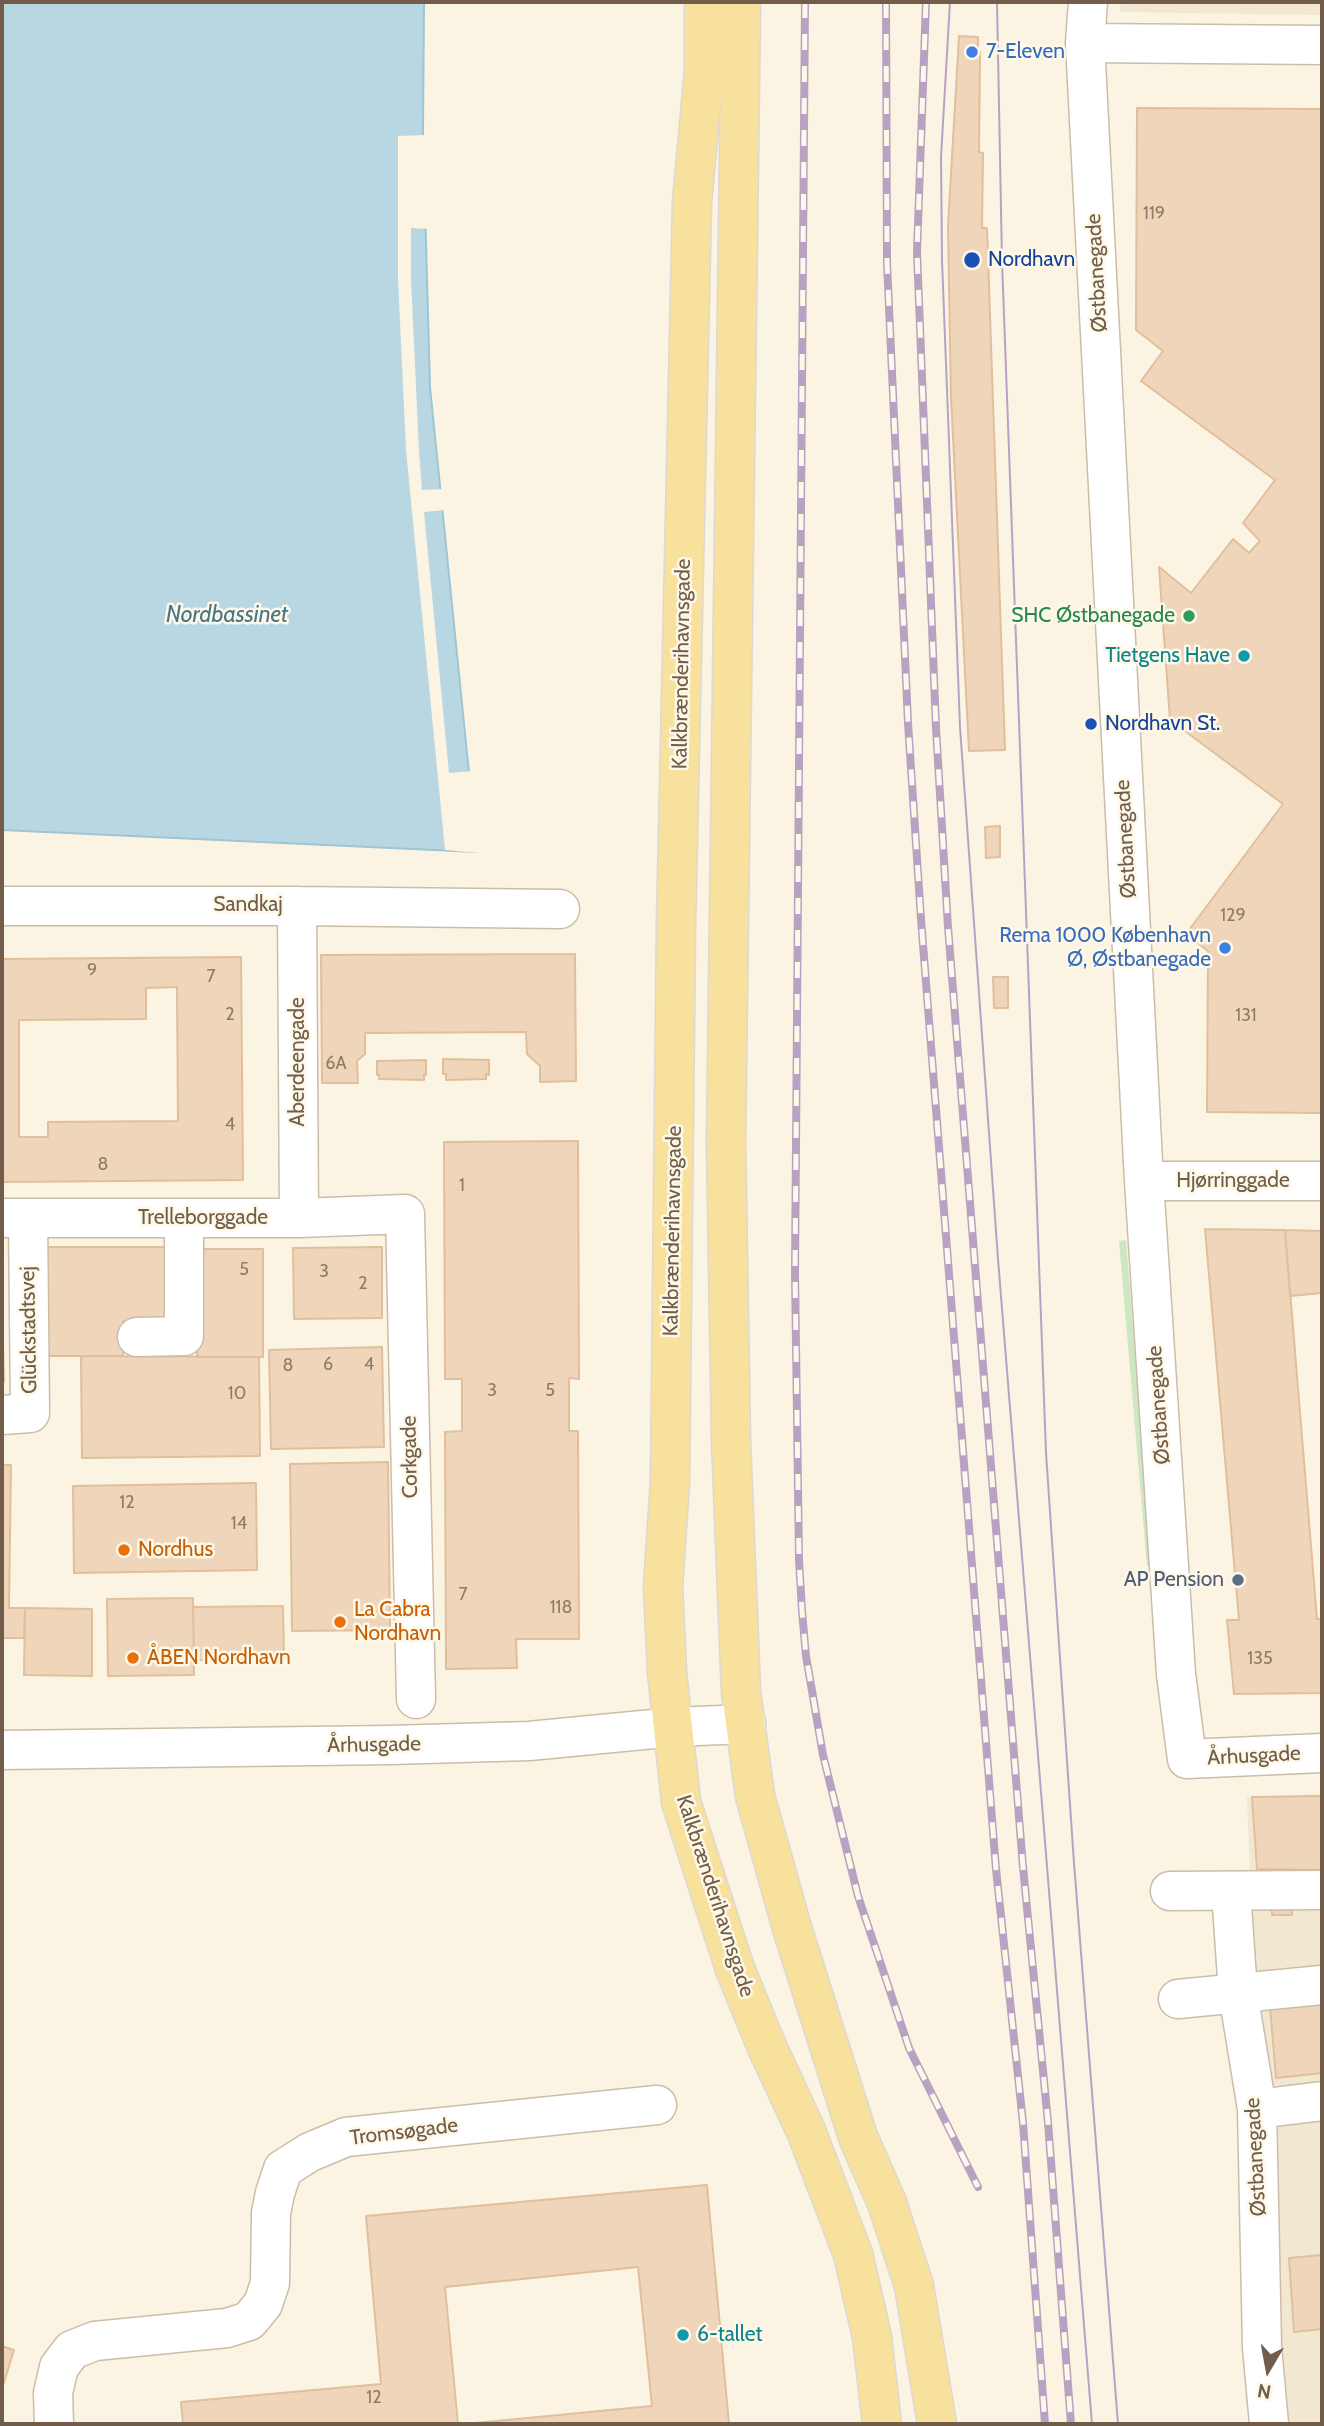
<!DOCTYPE html>
<html>
<head>
<meta charset="utf-8">
<style>
  body { margin:0 }
  #map { position:relative; width:1324px; height:2426px; overflow:hidden; background:#fbf4e2; font-family:Cabin,sans-serif }
  canvas { display:block }
  .frame { position:absolute; inset:0; border:4px solid #715d4a; pointer-events:none }
  .north { position:absolute; left:1233px; top:2335px; width:70px; height:70px; -webkit-text-stroke:5px #fef8e8; paint-order:stroke; rotate:190deg; font-size:19px; font-weight:700; line-height:28px; text-align:center; color:#715d4a }
  .north::after { content:''; display:block; margin:auto; width:24px; height:32px; background:#715d4a; clip-path:polygon(50% 0,100% 100%,50% 72%,0 100%) }
</style>
</head>
<body>
<div id="map">
<canvas width="1324" height="2426"></canvas>
<div class="frame"></div>
<div class="north">N</div>
</div>
<script>
const g = document.querySelector('canvas').getContext('2d');
g.lineJoin = 'round';
function fill(path, color) {
  g.fillStyle = color;
  g.fill(path, 'evenodd');
}
function poly(rows) {
  const path = new Path2D();
  for (const r of rows) {
    path.moveTo(r[0], r[1]);
    for (let i = 2; i < r.length; i += 2) path.lineTo(r[i], r[i + 1]);
  }
  return path;
}
function stroke(path, color, width, dash) {
  g.strokeStyle = color;
  g.lineWidth = width;
  g.lineCap = dash ? 'butt' : 'round';
  g.setLineDash(dash || []);
  g.stroke(path);
}
function label(font, color, halo, rows, align = 'center') {
  g.font = font + ' Cabin,sans-serif';
  g.lineWidth = 5;
  g.setLineDash([]);
  g.textBaseline = 'middle';
  g.strokeStyle = halo;
  g.fillStyle = color;
  for (const [text, x, y, turn = 0] of rows) {
    g.save();
    g.translate(x, y);
    g.rotate((+turn || 0) * Math.PI / 180);
    g.textAlign = isNaN(turn) ? turn : align;
    if (halo) g.strokeText(text, 0, 0);
    g.fillText(text, 0, 0);
    g.restore();
  }
}
const residential = poly([
  [1121,2,1322,2,1322,15,1120,12],
  [1322,1794,1322,2424,1270,2424,1247,1797]
]);
const green = poly([
  [1126,1240,1152,1565,1147,1566,1119,1241]
]);
const water = poly([
  [2,2,424,3,423,133,430,387,477,852,2,830,2,2]
]);
const pier = poly([
  [427,135,429,229,411,228,411,279,419,451,422,490,444,489,446,510,424,512,449,773,473,771,479,853,445,850,406,450,398,279,398,136]
]);
const building = poly([
  [959,36,978,37,978,51,980,52,979,152,983,153,982,228,987,228,1005,750,969,751,951,398,948,226,959,36],
  [1137,108,1322,109,1322,1113,1207,1112,1208,951,1186,934,1283,804,1170,720,1159,567,1191,593,1233,539,1249,553,1260,541,1243,523,1275,480,1141,381,1163,351,1136,330,1137,108],
  [1000,826,1000,857,986,858,985,827,1000,826],
  [575,954,576,1081,540,1082,540,1066,527,1054,526,1032,365,1033,365,1054,357,1061,358,1083,322,1083,321,955,575,954],
  [241,957,243,1180,2,1182,2,959,241,957],
  [177,987,178,1121,48,1122,48,1137,19,1137,19,1020,146,1019,146,988,177,987],
  [993,977,1008,977,1008,1008,994,1008,993,977],
  [443,1059,489,1060,489,1075,486,1074,486,1079,446,1080,446,1074,443,1074,443,1059],
  [426,1060,426,1075,424,1075,424,1080,379,1079,379,1075,377,1075,377,1061,426,1060],
  [578,1141,579,1379,569,1378,569,1431,578,1431,579,1639,516,1639,517,1668,446,1669,445,1436,445,1432,462,1431,462,1379,445,1379,444,1142,578,1141],
  [1205,1229,1285,1230,1317,1619,1322,1619,1322,1693,1234,1694,1227,1620,1239,1620,1205,1229],
  [1285,1230,1322,1231,1322,1293,1290,1296,1285,1230],
  [37,1247,171,1247,172,1321,123,1321,123,1356,37,1356,37,1247],
  [382,1247,382,1318,294,1319,293,1248,382,1247],
  [196,1249,263,1249,263,1357,197,1357,196,1249],
  [2,1304,4,1382,2,1382,2,1304],
  [382,1347,384,1447,271,1449,269,1350,382,1347],
  [81,1356,259,1357,260,1456,82,1458,81,1356],
  [388,1462,390,1630,292,1631,290,1464,388,1462],
  [2,1465,11,1465,9,1608,25,1608,24,1638,2,1638,2,1465],
  [256,1483,257,1570,74,1573,73,1486,256,1483],
  [193,1598,194,1675,108,1676,107,1599,193,1598],
  [283,1606,284,1659,194,1660,193,1607,283,1606],
  [25,1608,92,1609,92,1676,24,1675,25,1608],
  [1322,1796,1322,1870,1257,1869,1252,1797,1322,1796],
  [1272,1900,1292,1900,1292,1915,1272,1915,1272,1900],
  [1322,2000,1322,2073,1276,2078,1270,2006,1322,2000],
  [707,2185,729,2424,465,2424,652,2406,638,2267,445,2287,458,2424,183,2424,181,2402,381,2384,366,2216,707,2185],
  [1322,2255,1322,2329,1294,2332,1289,2258,1322,2255],
  [2,2346,14,2350,2,2389,2,2346]
]);
const minor = poly([
  [1088,2,1085,43,1144,1181,1176,1674,1187,1759,1322,1753],
  [1085,43,1322,45],
  [2,906,297,906,560,909],
  [297,906,299,1218],
  [1144,1181,1322,1181],
  [2,1218,299,1218,405,1214,416,1699],
  [137,1337,184,1336,184,1218],
  [2,1415,30,1413,28,1218],
  [2,1750,390,1745,529,1741,674,1727,746,1724],
  [1170,1891,1322,1890],
  [1231,1891,1238,1993,1257,2109,1262,2347,1269,2424],
  [1178,1999,1322,1985],
  [1257,2109,1322,2101],
  [54,2424,53,2393,59,2367,72,2350,95,2341,227,2328,249,2321,263,2304,270,2283,271,2213,275,2193,283,2169,310,2152,346,2137,657,2105]
]);
const major = poly([
  [704,2,704,71,692,202,676,924,670,1482,663,1586,667,1672,681,1802,735,1969,767,2047,806,2131,853,2254,872,2337,882,2424],
  [741,2,726,1142,731,1440,741,1692,755,1796,792,1928,858,2137,887,2203,914,2286,937,2424]
]);
const tram = poly([
  [950,2,941,157,942,260,960,727,998,1259,1092,2424],
  [997,2,1002,261,1046,1453,1074,1863,1118,2424]
]);
const rail = poly([
  [805,2,795,1272,799,1560,802,1611,806,1656,823,1755,858,1896,909,2048,978,2187],
  [886,2,887,263,908,723,921,919,996,1869,1023,2123,1045,2424],
  [926,2,917,252,936,728,948,927,1023,1867,1048,2122,1071,2424]
]);
const markers = [
  [972,52,7,"#3f7fe0"],
  [972,260,9,"#1a4fb4"],
  [1189,616,7,"#2e9e5b"],
  [1244,656,7,"#0f9aa8"],
  [1091,724,7,"#1a4fb4"],
  [1225,948,7,"#3f7fe0"],
  [124,1550,7,"#e8710a"],
  [1238,1580,7,"#5c6f8a"],
  [340,1622,7,"#e8710a"],
  [133,1658,7,"#e8710a"],
  [683,2335,7,"#0f9aa8"]
];
const numberNames = [
  ["119",1154,214],
  ["129",1233,916],
  ["9",92,971],
  ["7",211,977],
  ["2",230,1015],
  ["131",1246,1016],
  ["6A",336,1064],
  ["4",230,1125],
  ["8",103,1165],
  ["1",462,1186],
  ["5",244,1270],
  ["3",324,1272],
  ["2",363,1284],
  ["6",328,1365],
  ["4",369,1365],
  ["8",288,1366],
  ["3",492,1391],
  ["5",550,1391],
  ["10",237,1394],
  ["12",127,1503],
  ["14",239,1524],
  ["7",463,1595],
  ["118",561,1608],
  ["135",1260,1659],
  ["12",374,2398]
];
const shopNames = [
  ["7-Eleven",986,52],
  ["Rema 1000 København",1211,936,"right"],
  ["Ø, Østbanegade",1211,960,"right"]
];
const transitNames = [
  ["Nordhavn",988,260],
  ["Nordhavn St.",1105,724]
];
const streetNames = [
  ["Østbanegade",1097,273,-93],
  ["Kalkbrænderihavnsgade",682,664,-89],
  ["Østbanegade",1126,839,-93],
  ["Sandkaj",248,905],
  ["Aberdeengade",298,1062,-90],
  ["Hjørringgade",1233,1181],
  ["Trelleborggade",203,1218],
  ["Kalkbrænderihavnsgade",673,1231,-89],
  ["Glückstadtsvej",29,1330,-91],
  ["Østbanegade",1159,1405,-94],
  ["Corkgade",410,1457,-91],
  ["Århusgade",374,1745,-1],
  ["Århusgade",1254,1756,-3],
  ["Kalkbrænderihavnsgade",715,1896,72],
  ["Tromsøgade",404,2132,-7],
  ["Østbanegade",1256,2157,-93]
];
const leisureNames = [
  ["SHC Østbanegade",1175,616]
];
const cultureNames = [
  ["Tietgens Have",1230,656],
  ["6-tallet",697,2335,"left"]
];
const foodNames = [
  ["Nordhus",138,1550],
  ["La Cabra",354,1610],
  ["Nordhavn",354,1634],
  ["ÅBEN Nordhavn",147,1658]
];
const serviceNames = [
  ["AP Pension",1224,1580]
];
const waterNames = [
  ["Nordbassinet",227,615]
];
fill(residential, '#f2e7d1');
fill(green, '#cce7c2');
fill(water, '#b8d7e3');
stroke(water, '#9fc5d4', 2);
fill(pier, '#fbf4e2');
fill(building, '#efd6bb');
stroke(building, '#e1bf9c', 2);
stroke(minor, '#cbbdaa', 41);
stroke(major, '#ddd8d4', 41);
stroke(minor, '#fff', 38);
stroke(major, '#f7e19d', 38);
stroke(tram, '#b8a2c3', 2);
stroke(rail, '#b8a2c3', 8);
stroke(rail, '#fef8e8', 5, [16]);
for (const [x, y, r, color] of markers) {
  const dot = new Path2D();
  dot.arc(x, y, r, 0, 2 * Math.PI);
  g.fillStyle = color;
  g.fill(dot);
  stroke(dot, '#fef8e8', 2.5);
}
label('18px', '#907b66', null, numberNames);
label('21px', '#366cbe', '#fef8e8', shopNames, 'left');
label('21px', '#164399', '#fef8e8', transitNames, 'left');
label('21px', '#715d4a', '#fef8e8', streetNames);
label('21px', '#27864d', '#fef8e8', leisureNames, 'right');
label('21px', '#0d838f', '#fef8e8', cultureNames, 'right');
label('21px', '#c56008', '#fef8e8', foodNames, 'left');
label('21px', '#4e5e75', '#fef8e8', serviceNames, 'right');
label('italic 23px', '#48778a', '#fef8e8', waterNames);
</script>
</body>
</html>
